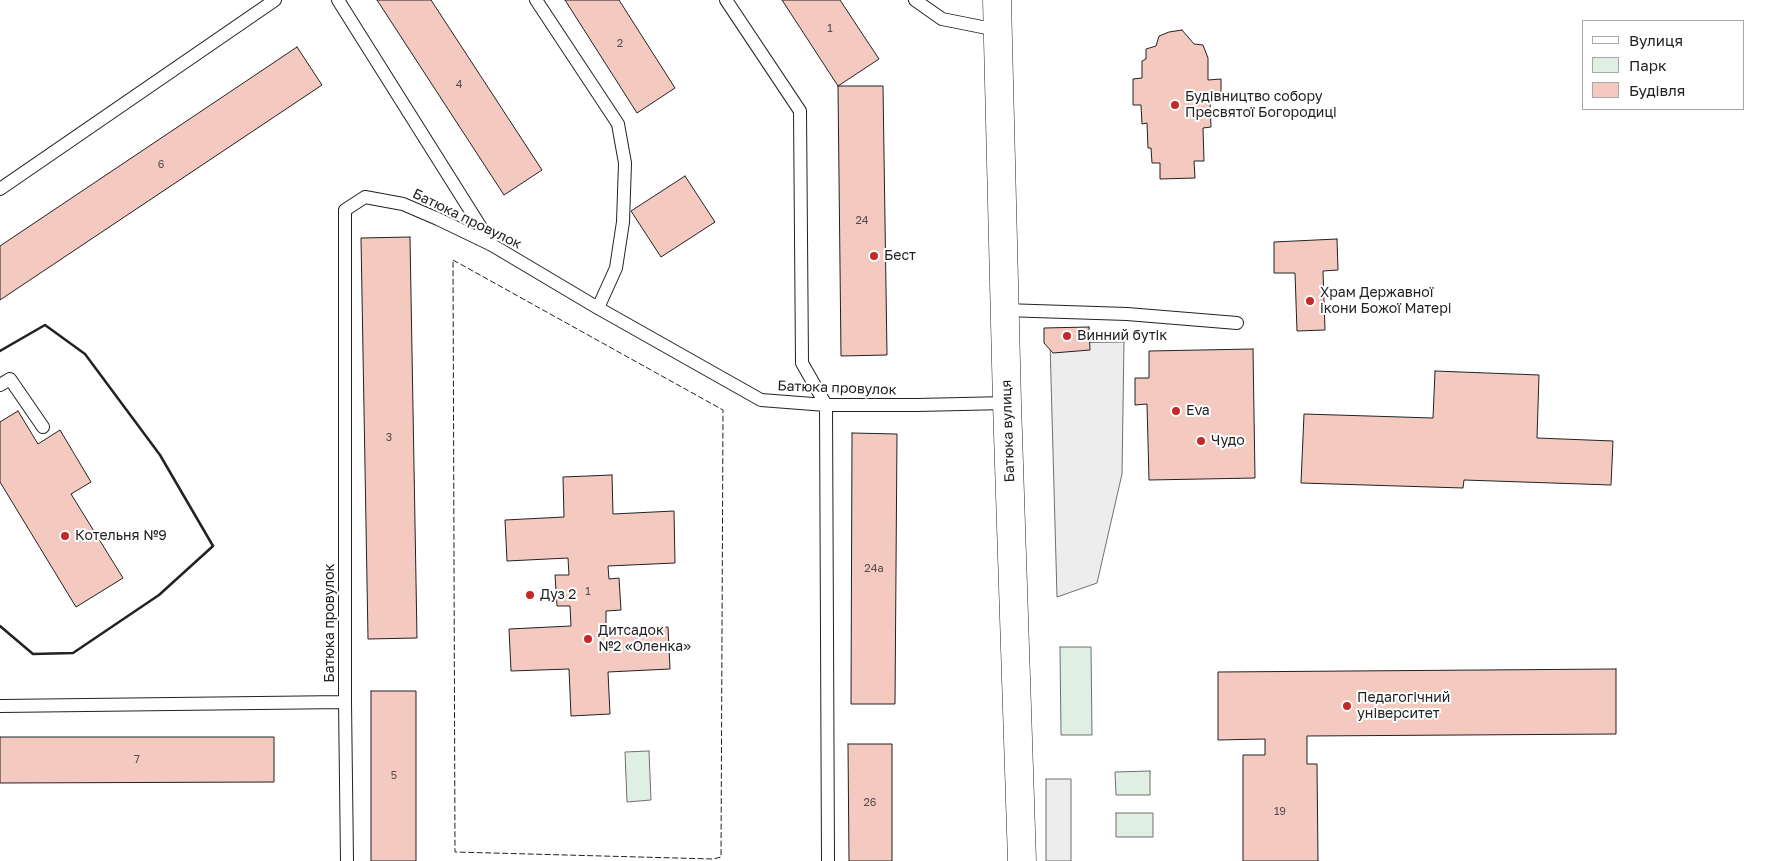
<!DOCTYPE html>
<html>
<head>
<meta charset="utf-8">
<style>
  body { margin:0 }
  #map { position:relative; width:1765px; height:861px; overflow:hidden; background:#fff; font-family:"Golos Text",sans-serif }
  canvas { display:block }
  .legend { position:absolute; left:1582px; top:20px; width:162px; height:90px; box-sizing:border-box; background:#fff; border:1px solid #a7a7a7; margin:0; padding:6px 9px; list-style:none; font-size:15px; color:#222 }
  .legend li { display:flex; align-items:center; gap:10px; height:25px }
  .legend b { width:25px; border:1px solid #a7a7a7 }
</style>
</head>
<body>
<div id="map">
<canvas width="1765" height="861"></canvas>
<ul class="legend">
<li><b style="height:6px;background:#fff"></b>Вулиця</li>
<li><b style="height:14px;background:#e0efe3"></b>Парк</li>
<li><b style="height:14px;background:#f3c9c0"></b>Будівля</li>
</ul>
</div>
<script>
const g = document.querySelector('canvas').getContext('2d');
g.lineJoin = 'round';
function fill(path, color) {
  g.fillStyle = color;
  g.fill(path, 'evenodd');
}
function poly(rows) {
  const path = new Path2D();
  for (const r of rows) {
    path.moveTo(r[0], r[1]);
    for (let i = 2; i < r.length; i += 2) path.lineTo(r[i], r[i + 1]);
  }
  return path;
}
function stroke(path, color, width, dash) {
  g.strokeStyle = color;
  g.lineWidth = width;
  g.lineCap = dash ? 'butt' : 'round';
  g.setLineDash(dash || []);
  g.stroke(path);
}
function label(font, color, halo, rows, align = 'center') {
  g.font = font + ' "Golos Text",sans-serif';
  g.lineWidth = 4;
  g.setLineDash([]);
  g.textBaseline = 'middle';
  g.strokeStyle = halo;
  g.fillStyle = color;
  for (const [text, x, y, turn = 0] of rows) {
    g.save();
    g.translate(x, y);
    g.rotate((+turn || 0) * Math.PI / 180);
    g.textAlign = isNaN(turn) ? turn : align;
    if (halo) g.strokeText(text, 0, 0);
    g.fillText(text, 0, 0);
    g.restore();
  }
}
const green = poly([
  [1060,647,1091,647,1092,735,1061,735,1060,647],
  [649,751,651,800,627,802,625,752,649,751],
  [1150,771,1150,795,1116,795,1115,772,1150,771],
  [1116,813,1153,813,1153,837,1116,837,1116,813]
]);
const parking = poly([
  [1124,342,1122,474,1097,583,1057,597,1050,343,1124,342],
  [1046,779,1071,779,1071,861,1046,861,1046,779]
]);
const building = poly([
  [377,0,431,0,542,170,504,195,377,0],
  [565,0,619,0,675,88,637,113,565,0],
  [782,0,840,0,879,59,838,86,782,0],
  [1182,30,1194,44,1203,45,1208,58,1208,80,1221,79,1221,100,1210,101,1211,127,1203,128,1204,161,1194,161,1195,178,1160,179,1160,163,1152,163,1151,148,1148,148,1147,123,1142,124,1141,105,1133,105,1133,79,1142,78,1142,61,1146,59,1146,49,1156,46,1159,36,1169,32,1182,30],
  [297,47,322,85,0,300,0,246,297,47],
  [838,86,883,86,887,355,841,356,838,86],
  [685,176,715,222,661,257,631,211,685,176],
  [410,237,417,638,368,639,361,238,410,237],
  [1337,239,1338,270,1323,271,1325,330,1297,331,1295,273,1274,273,1274,242,1337,239],
  [1089,327,1090,350,1053,353,1044,343,1044,328,1089,327],
  [1253,349,1255,478,1149,480,1147,404,1135,405,1135,378,1149,378,1149,351,1253,349],
  [1435,371,1539,375,1537,438,1613,441,1611,485,1464,480,1463,488,1301,483,1304,414,1433,418,1435,371],
  [18,411,38,444,60,430,91,482,71,494,123,578,76,607,0,482,0,422,18,411],
  [852,433,897,434,895,704,851,704,852,433],
  [612,475,613,514,674,511,675,563,608,566,609,579,619,578,621,610,606,611,606,630,668,627,670,669,608,672,610,714,571,716,569,669,511,671,509,629,571,626,570,606,557,606,555,575,569,575,568,558,507,561,505,520,564,517,563,477,612,475],
  [1616,669,1616,734,1307,736,1307,764,1317,764,1318,861,1243,861,1243,755,1265,755,1265,739,1218,740,1218,672,1616,669],
  [371,691,416,691,416,861,371,861,371,691],
  [0,737,274,737,274,782,0,783,0,737],
  [848,744,892,744,892,861,849,861,848,744]
]);
const lane = poly([
  [338,0,492,245],
  [536,0,618,124,625,163,623,222,616,268,598,308],
  [726,0,800,111,802,363,826,405,828,861],
  [915,0,942,19,997,30],
  [0,189,275,0],
  [1004,310,1127,314,1237,323],
  [0,385,10,379,43,427],
  [0,706,345,702],
  [347,861,345,702,345,210,365,197,403,204,438,219,492,245,598,308,761,400,826,405,917,405,1007,403]
]);
const secondary = poly([
  [997,0,1007,403,1022,861]
]);
const fence = poly([
  [453,260,723,410,721,857,713,859,455,852,453,260]
]);
const wall = poly([
  [0,351,45,325,85,354,160,455,213,546,159,595,73,653,33,654,0,626]
]);
const markers = [
  [1175,105,5,"#c62828"],
  [874,256,5,"#c62828"],
  [1310,301,5,"#c62828"],
  [1067,336,5,"#c62828"],
  [1176,411,5,"#c62828"],
  [1201,441,5,"#c62828"],
  [65,536,5,"#c62828"],
  [530,595,5,"#c62828"],
  [588,639,5,"#c62828"],
  [1347,706,5,"#c62828"]
];
const numberNames = [
  ["1",830,29],
  ["2",620,44],
  ["4",459,85],
  ["6",161,165],
  ["24",862,221],
  ["3",389,438],
  ["24а",874,569],
  ["1",588,592],
  ["7",137,760],
  ["5",394,776],
  ["26",870,803],
  ["19",1280,812]
];
const poiNames = [
  ["Будівництво собору",1185,97],
  ["Пресвятої Богородиці",1185,113],
  ["Бест",884,256],
  ["Храм Державної",1320,293],
  ["ікони Божої Матері",1320,309],
  ["Винний бутік",1077,336],
  ["Eva",1186,411],
  ["Чудо",1211,441],
  ["Котельня №9",75,536],
  ["Дуз 2",540,595],
  ["Дитсадок",598,631],
  ["№2 «Оленка»",598,647],
  ["Педагогічний",1357,698],
  ["університет",1357,714]
];
const streetNames = [
  ["Батюка провулок",467,219,26],
  ["Батюка провулок",837,388,2],
  ["Батюка вулиця",1008,431,-92],
  ["Батюка провулок",330,623,-90]
];
fill(green, '#e0efe3');
stroke(green, '#6f6f6f', 1);
fill(parking, '#ededed');
stroke(parking, '#6f6f6f', 1);
fill(building, '#f3c9c0');
stroke(building, '#222', 1);
stroke(lane, '#222', 14);
stroke(secondary, '#222', 29);
stroke(lane, '#fff', 12);
stroke(secondary, '#fff', 28);
stroke(fence, '#222', 1, [6, 2.5]);
stroke(wall, '#222', 2.5);
for (const [x, y, r, color] of markers) {
  const dot = new Path2D();
  dot.arc(x, y, r, 0, 2 * Math.PI);
  g.fillStyle = color;
  g.fill(dot);
  stroke(dot, '#fff', 2);
}
label('11px', '#564c4a', null, numberNames);
label('14px', '#222', '#fff', poiNames, 'left');
label('14px', '#222', '#fff', streetNames);
</script>
</body>
</html>
